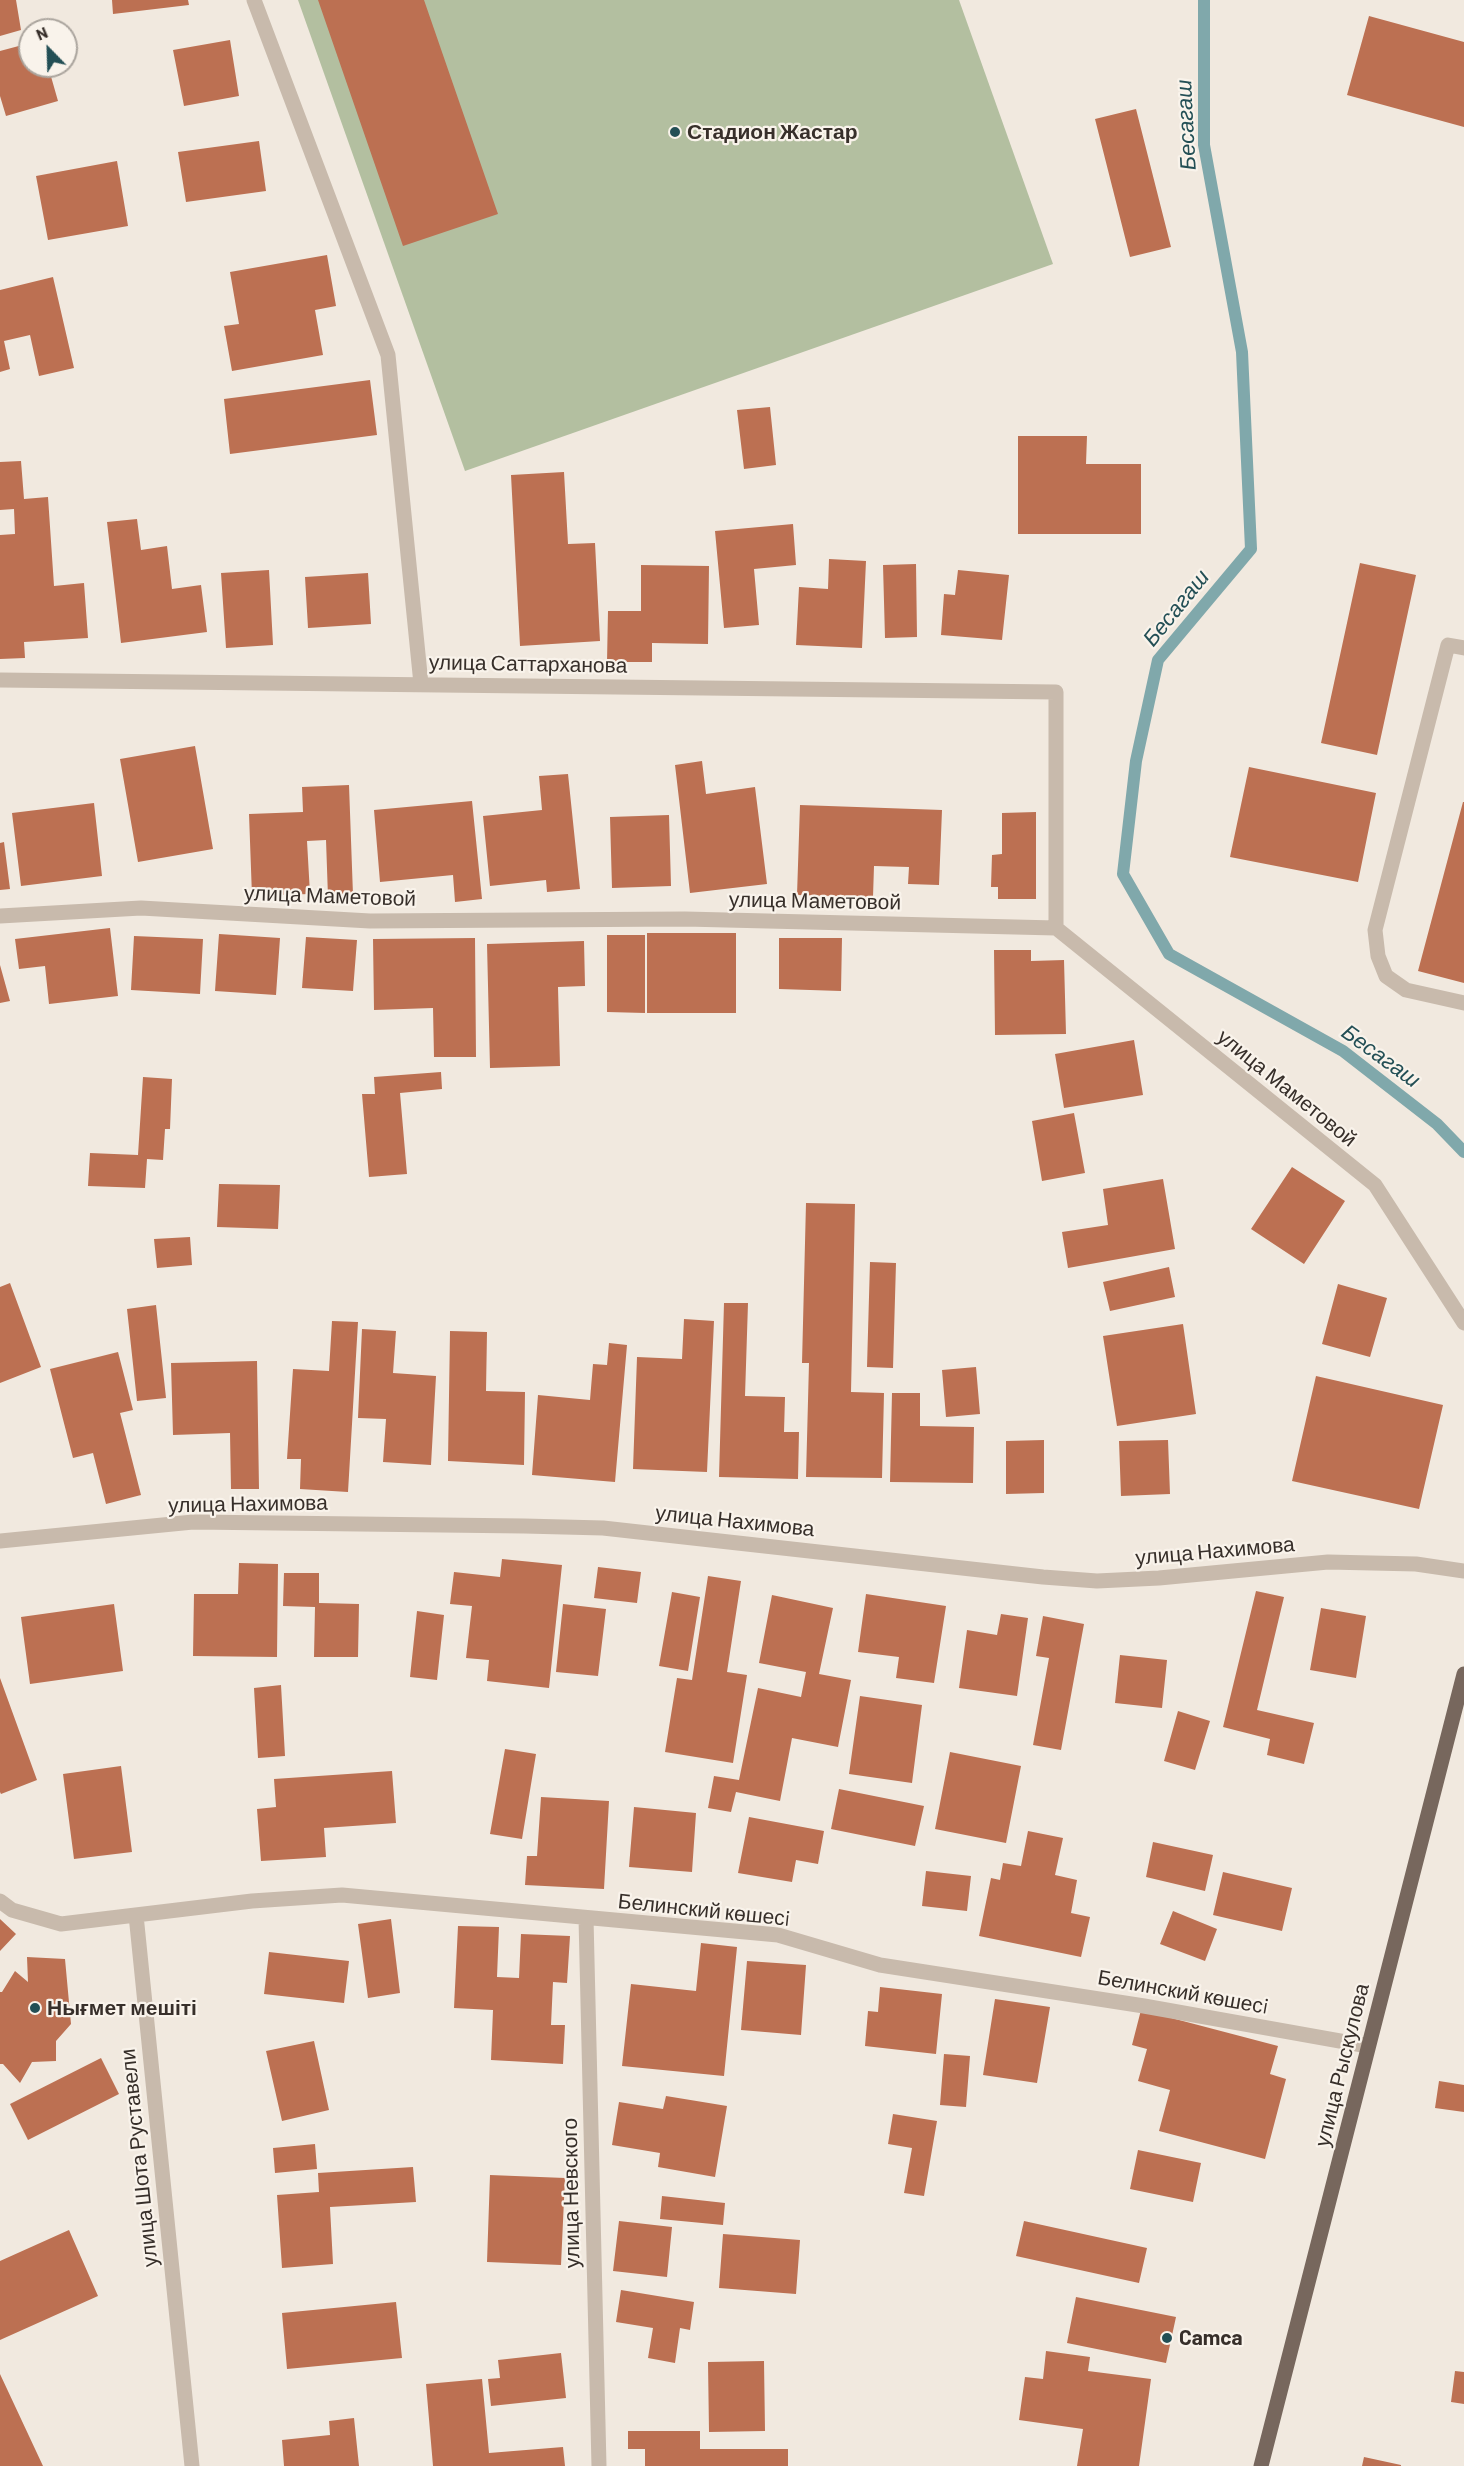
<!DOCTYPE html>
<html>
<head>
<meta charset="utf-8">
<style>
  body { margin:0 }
  #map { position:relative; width:1464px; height:2466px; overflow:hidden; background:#f1e9df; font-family:Barlow,sans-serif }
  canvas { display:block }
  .north { position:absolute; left:18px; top:18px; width:60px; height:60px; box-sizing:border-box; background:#f9f3eb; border:2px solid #aba59e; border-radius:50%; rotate:337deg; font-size:16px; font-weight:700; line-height:24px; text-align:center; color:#372f2a }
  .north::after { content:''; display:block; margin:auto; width:21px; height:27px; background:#234f55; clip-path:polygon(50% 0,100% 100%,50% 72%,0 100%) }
</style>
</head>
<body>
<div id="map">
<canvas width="1464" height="2466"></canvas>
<div class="north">N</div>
</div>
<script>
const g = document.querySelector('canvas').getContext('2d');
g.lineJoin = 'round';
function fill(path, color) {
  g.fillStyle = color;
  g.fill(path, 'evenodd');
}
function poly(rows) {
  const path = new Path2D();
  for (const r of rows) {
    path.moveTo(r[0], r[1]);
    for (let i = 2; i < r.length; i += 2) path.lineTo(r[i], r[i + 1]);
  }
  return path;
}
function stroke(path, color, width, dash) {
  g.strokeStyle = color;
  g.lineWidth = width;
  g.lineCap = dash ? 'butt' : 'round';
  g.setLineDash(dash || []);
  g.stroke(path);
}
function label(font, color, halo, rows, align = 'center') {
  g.font = font + ' Barlow,sans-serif';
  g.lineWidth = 4.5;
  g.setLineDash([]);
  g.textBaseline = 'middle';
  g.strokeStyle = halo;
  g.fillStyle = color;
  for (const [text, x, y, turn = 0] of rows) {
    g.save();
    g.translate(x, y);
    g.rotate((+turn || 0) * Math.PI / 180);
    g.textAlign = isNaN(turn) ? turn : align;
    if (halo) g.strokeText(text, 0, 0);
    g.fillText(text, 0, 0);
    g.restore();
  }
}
const green = poly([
  [298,0,959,0,1053,264,465,471]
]);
const stream = poly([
  [1204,0,1204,145,1242,352,1251,549,1158,660,1136,761,1123,874,1169,954,1343,1051,1437,1124,1464,1152]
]);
const building = poly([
  [0,0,16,0,21,30,0,36],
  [112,0,188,0,189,5,113,14],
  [318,0,424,0,498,214,403,246],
  [1369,16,1464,42,1464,127,1347,95],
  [230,40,239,96,184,106,173,50],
  [30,43,30,66,48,66,58,101,6,116,0,96,0,51],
  [1136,109,1171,247,1130,257,1095,119],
  [259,141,266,191,186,202,178,152],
  [117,161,128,226,48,240,36,176],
  [327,255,336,306,315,310,323,355,232,371,224,326,239,324,230,272],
  [53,277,74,368,39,376,30,335,4,341,10,369,0,372,0,290],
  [370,380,377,435,230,454,224,399],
  [770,407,776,465,744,469,737,410],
  [1018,436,1087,436,1086,464,1141,464,1141,534,1018,534],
  [21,461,24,499,48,497,54,586,84,583,88,638,24,642,25,658,0,659,0,535,15,534,14,509,0,510,0,462],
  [564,472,568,544,595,543,600,641,520,646,511,475],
  [137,519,141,550,167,546,172,589,201,585,207,632,121,643,107,522],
  [793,524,796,565,754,569,759,625,724,628,715,531],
  [829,559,866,561,862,648,796,645,799,587,828,589],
  [1360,563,1416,575,1377,755,1321,743],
  [916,564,917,637,885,638,883,565],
  [641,565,709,566,708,644,652,643,652,662,607,662,608,611,641,611],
  [269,570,273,645,226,648,221,573],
  [958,570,1009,575,1002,640,941,635,944,594,955,595],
  [368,573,371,624,308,628,305,577],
  [195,746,213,849,138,862,120,759],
  [702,761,706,794,755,787,767,884,690,893,675,765],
  [1249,767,1376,793,1358,882,1230,857],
  [568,774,580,889,547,892,546,880,490,886,483,816,542,810,539,776],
  [349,785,353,895,328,897,326,840,307,841,310,894,252,896,249,814,303,812,302,787],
  [472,801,482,899,455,902,453,875,380,882,374,810],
  [1463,802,1464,802,1464,983,1418,971],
  [94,803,102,876,21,886,12,813],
  [800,805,942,810,939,885,908,884,909,867,874,866,873,897,797,895],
  [1036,812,1036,899,998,899,998,887,991,887,992,855,1002,854,1002,813],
  [669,815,671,886,612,888,610,817],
  [4,842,10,889,0,890,0,843],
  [110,928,118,996,49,1004,45,966,19,969,15,939],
  [647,933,736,933,736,1013,647,1013],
  [219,934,280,938,276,995,215,991],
  [607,935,645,935,645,1013,607,1012],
  [134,936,203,939,200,994,131,990],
  [306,937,357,940,353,991,302,988],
  [475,938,476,1057,434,1057,433,1008,374,1010,373,939],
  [779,938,842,938,841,991,779,989],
  [584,941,585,986,558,987,560,1066,490,1068,487,944],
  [994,950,1031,950,1031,961,1064,960,1066,1034,995,1035],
  [0,965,10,1001,0,1003],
  [1134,1040,1143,1095,1064,1108,1055,1054],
  [441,1072,442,1089,400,1093,407,1174,369,1177,362,1094,375,1094,374,1077],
  [143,1077,172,1079,170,1129,165,1129,163,1160,147,1159,145,1188,88,1186,90,1153,138,1155],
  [1074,1113,1085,1173,1042,1181,1032,1121],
  [1292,1167,1345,1201,1304,1264,1251,1229],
  [1163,1179,1175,1249,1068,1268,1062,1232,1108,1225,1103,1189],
  [219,1184,280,1185,278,1229,217,1227],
  [806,1203,855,1204,851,1392,884,1393,882,1478,806,1477,809,1363,802,1363],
  [190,1237,192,1265,157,1268,154,1239],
  [870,1262,896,1263,893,1368,867,1367],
  [1169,1267,1175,1297,1110,1311,1103,1282],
  [10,1283,41,1367,0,1383,0,1287],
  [1338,1284,1387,1298,1370,1357,1322,1344],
  [724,1303,748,1303,745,1396,785,1397,784,1432,799,1432,798,1479,719,1477],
  [156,1305,166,1398,137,1401,127,1309],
  [684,1319,714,1321,707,1472,633,1469,637,1357,682,1359],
  [332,1321,358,1322,348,1492,300,1489,301,1459,287,1459,293,1369,329,1371],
  [1183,1324,1196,1414,1117,1426,1103,1336],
  [362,1329,396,1331,393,1373,436,1376,431,1465,383,1462,386,1419,358,1418],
  [450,1331,487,1332,486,1391,525,1392,524,1465,448,1461],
  [609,1343,627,1345,615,1482,532,1475,538,1395,590,1400,593,1364,607,1365],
  [118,1352,133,1410,120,1413,141,1495,106,1504,93,1453,73,1458,50,1369],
  [257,1361,259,1489,231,1489,230,1433,173,1435,171,1363],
  [976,1367,980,1414,946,1417,942,1370],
  [1316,1376,1443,1405,1419,1509,1292,1481],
  [892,1393,920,1393,920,1426,974,1427,973,1483,890,1482],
  [1044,1440,1044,1493,1006,1494,1006,1441],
  [1168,1440,1170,1494,1121,1496,1119,1441],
  [502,1559,562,1565,549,1688,487,1681,489,1660,466,1658,472,1606,450,1604,454,1572,500,1577],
  [239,1563,278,1564,277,1657,193,1656,194,1594,238,1594],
  [598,1567,641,1572,637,1603,594,1598],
  [284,1573,319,1573,319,1603,359,1604,358,1657,314,1657,315,1607,283,1606],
  [708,1576,741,1581,727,1672,747,1675,733,1763,665,1752,677,1678,692,1680],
  [1256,1591,1284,1597,1257,1710,1314,1723,1304,1764,1267,1755,1270,1739,1223,1727],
  [672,1592,700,1597,688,1671,659,1666],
  [866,1594,946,1606,934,1683,896,1678,899,1657,858,1652],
  [772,1595,833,1608,819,1674,851,1680,838,1747,792,1738,780,1801,736,1792,731,1812,708,1808,714,1776,739,1780,758,1688,801,1697,806,1672,759,1663],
  [114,1604,123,1671,30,1684,21,1617],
  [563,1604,606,1609,598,1676,556,1672],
  [1321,1608,1366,1616,1356,1678,1310,1670],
  [417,1611,444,1615,437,1680,410,1677],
  [1001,1614,1028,1618,1017,1696,959,1688,967,1630,997,1635],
  [1043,1616,1084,1624,1061,1750,1033,1745,1049,1658,1036,1656],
  [1120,1655,1167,1660,1162,1708,1115,1703],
  [0,1678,37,1780,1,1794,0,1792],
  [281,1685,285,1756,258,1758,254,1688],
  [860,1696,922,1705,912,1783,849,1774],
  [1178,1711,1210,1721,1195,1770,1164,1761],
  [505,1749,536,1754,522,1839,490,1834],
  [950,1752,1021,1766,1006,1843,935,1829],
  [121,1766,132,1852,74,1859,63,1774],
  [392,1771,396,1823,324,1828,326,1857,261,1861,257,1809,276,1807,274,1779],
  [839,1789,924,1806,915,1846,831,1829],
  [541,1797,609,1801,604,1889,525,1885,527,1856,537,1856],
  [634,1807,696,1813,692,1872,629,1867],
  [749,1817,824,1831,818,1864,796,1860,792,1882,738,1873],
  [1028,1831,1063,1838,1055,1875,1077,1880,1071,1913,1090,1917,1081,1957,979,1936,991,1878,1000,1880,1003,1863,1021,1866],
  [1153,1842,1213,1855,1205,1891,1146,1877],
  [926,1871,971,1876,967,1911,922,1906],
  [1223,1872,1292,1888,1282,1931,1213,1915],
  [1173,1911,1217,1929,1205,1961,1160,1944],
  [0,1919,16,1934,0,1951],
  [391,1919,400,1993,368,1998,358,1924],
  [458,1926,499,1927,497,1977,519,1978,521,1934,570,1936,567,1983,553,1982,551,2025,565,2025,563,2064,491,2060,493,2010,454,2008],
  [701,1943,737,1947,724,2076,622,2066,631,1984,696,1991],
  [269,1952,349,1961,344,2003,264,1994],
  [27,1957,65,1959,71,2024,56,2041,56,2061,32,2062,20,2083,3,2064,0,2064,0,1992,2,1992,15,1971,28,1982],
  [747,1961,806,1965,801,2035,741,2030],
  [880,1987,942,1994,936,2054,865,2046,868,2011,878,2012],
  [995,1999,1050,2007,1037,2083,983,2075],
  [1141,2010,1278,2046,1270,2074,1286,2079,1265,2159,1159,2131,1170,2090,1138,2081,1147,2049,1132,2045],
  [314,2041,329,2110,282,2121,266,2051],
  [944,2054,970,2056,966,2107,940,2105],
  [101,2058,119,2094,28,2140,10,2104],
  [1439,2081,1464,2085,1464,2112,1435,2108],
  [666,2096,727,2106,715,2177,658,2167,660,2153,612,2145,619,2102,663,2109],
  [893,2114,937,2121,924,2196,904,2193,912,2148,888,2144],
  [315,2144,317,2169,275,2173,273,2148],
  [1138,2150,1201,2163,1193,2202,1130,2189],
  [413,2167,416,2202,330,2207,333,2264,282,2268,277,2195,319,2192,318,2173],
  [490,2175,565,2178,561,2265,487,2262],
  [662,2196,725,2203,723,2225,660,2219],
  [619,2221,672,2227,667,2277,613,2271],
  [1024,2221,1147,2248,1139,2283,1016,2256],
  [69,2230,98,2296,0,2340,0,2261],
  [723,2234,800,2240,796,2294,719,2288],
  [621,2290,694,2302,690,2330,680,2328,675,2363,648,2358,653,2328,616,2322],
  [1076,2297,1176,2317,1166,2363,1067,2343],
  [396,2302,402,2358,287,2369,282,2313],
  [1046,2351,1090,2357,1088,2371,1151,2379,1139,2466,1077,2466,1083,2429,1019,2420,1025,2377,1043,2379],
  [561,2353,566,2398,491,2406,488,2379,500,2378,498,2360],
  [764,2361,765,2431,709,2432,708,2362],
  [1455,2371,1464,2372,1464,2404,1451,2402],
  [0,2374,43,2466,0,2466],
  [482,2379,489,2453,563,2447,565,2466,433,2466,426,2384],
  [354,2418,359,2466,284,2466,282,2440,330,2435,329,2421],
  [628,2431,700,2431,700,2449,788,2449,788,2466,645,2466,645,2449,628,2449],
  [1364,2457,1401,2465,1401,2466,1362,2466]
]);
const service = poly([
  [1464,648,1448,645,1375,930,1378,956,1386,976,1406,990,1464,1003]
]);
const minor = poly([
  [254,0,388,355,421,684],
  [0,680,1056,692,1056,928],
  [0,916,141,908,370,921,685,919,1056,928,1375,1185,1464,1323],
  [0,1541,193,1522,524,1526,603,1528,1043,1577,1097,1581,1159,1578,1328,1562,1416,1564,1464,1571],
  [0,1901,12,1910,61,1924,252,1901,342,1895,778,1935,880,1965,1144,2006,1368,2046],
  [136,1915,192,2466],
  [586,1918,599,2466]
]);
const primary = poly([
  [1261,2466,1464,1674]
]);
const markers = [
  [675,132,6,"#234f55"],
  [35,2008,6,"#234f55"],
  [1167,2338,6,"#234f55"]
];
const poiNames = [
  ["Стадион Жастар",687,132],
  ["Нығмет мешіті",47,2008],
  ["Camca",1179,2338]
];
const streetNames = [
  ["улица Саттарханова",528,664,1],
  ["улица Маметовой",330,896,2],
  ["улица Маметовой",815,901,1],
  ["улица Маметовой",1287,1088,39],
  ["улица Нахимова",248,1504,-1],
  ["улица Нахимова",735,1521,6],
  ["улица Нахимова",1215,1551,-5],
  ["Белинский көшесi",704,1910,6],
  ["Белинский көшесi",1183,1992,10],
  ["улица Рыскулова",1342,2065,-76],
  ["улица Шота Руставели",139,2158,-96],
  ["улица Невского",571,2193,-91]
];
const waterNames = [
  ["Бесагаш",1186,125,-93],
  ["Бесагаш",1176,608,-51],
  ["Бесагаш",1381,1056,36]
];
fill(green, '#b3bfa0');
stroke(stream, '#80a8ab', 12);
fill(building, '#bc7052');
stroke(service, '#c8baac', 15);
stroke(minor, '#c8baac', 15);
stroke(primary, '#77675d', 15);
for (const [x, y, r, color] of markers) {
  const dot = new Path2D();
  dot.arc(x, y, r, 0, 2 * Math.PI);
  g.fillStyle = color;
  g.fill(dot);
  stroke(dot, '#f9f3eb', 2);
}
label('bold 21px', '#372f2a', '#f9f3eb', poiNames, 'left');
label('21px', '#372f2a', '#f9f3eb', streetNames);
label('italic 22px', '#234f55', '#f9f3eb', waterNames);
</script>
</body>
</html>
